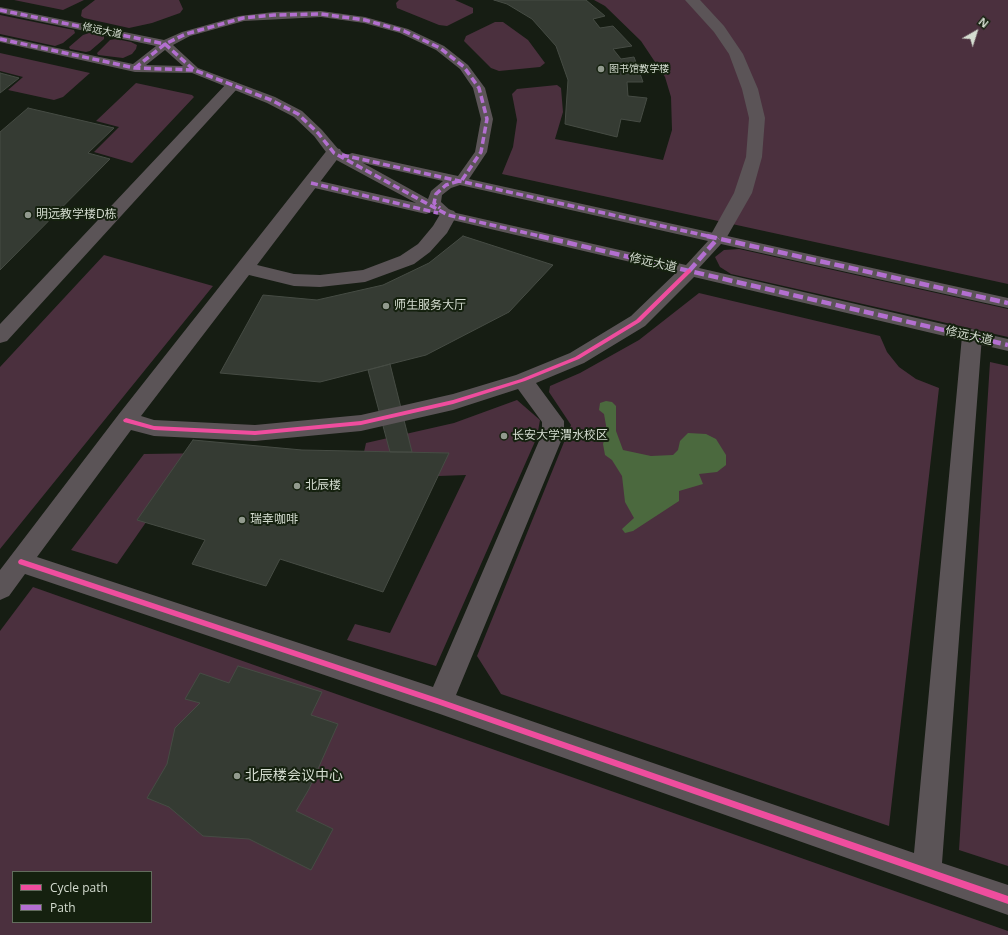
<!DOCTYPE html>
<html>
<head>
<meta charset="utf-8">
<style>
  body { margin:0 }
  #map { position:relative; width:1008px; height:935px; overflow:hidden; background:#161d13; font-family:"Open Sans",sans-serif }
  canvas { display:block }
  .legend { position:absolute; left:12px; top:871px; width:140px; height:52px; box-sizing:border-box; background:#15210f; border:1px solid #626c5d; margin:0; padding:5px 7px; list-style:none; font-size:12px; color:#d5ddd1 }
  .legend li { display:flex; align-items:center; gap:8px; height:20px }
  .legend b { width:20px; border:1px solid #626c5d }
  .north { position:absolute; left:956px; top:12px; width:40px; height:40px; -webkit-text-stroke:3px #15210f; paint-order:stroke; rotate:39deg; font-size:11px; font-weight:700; line-height:16px; text-align:center; color:#d5ddd1 }
  .north::after { content:''; display:block; margin:auto; width:14px; height:18px; background:#d5ddd1; clip-path:polygon(50% 0,100% 100%,50% 72%,0 100%) }
</style>
</head>
<body>
<div id="map">
<canvas width="1008" height="935"></canvas>
<ul class="legend">
<li><b style="height:5px;background:#ef4d9e"></b>Cycle path</li>
<li><b style="height:5px;background:#b36fd0"></b>Path</li>
</ul>
<div class="north">N</div>
</div>
<script>
const g = document.querySelector('canvas').getContext('2d');
g.lineJoin = 'round';
function fill(path, color) {
  g.fillStyle = color;
  g.fill(path, 'evenodd');
}
function poly(rows) {
  const path = new Path2D();
  for (const r of rows) {
    path.moveTo(r[0], r[1]);
    for (let i = 2; i < r.length; i += 2) path.lineTo(r[i], r[i + 1]);
  }
  return path;
}
function stroke(path, color, width, dash) {
  g.strokeStyle = color;
  g.lineWidth = width;
  g.lineCap = dash ? 'butt' : 'round';
  g.setLineDash(dash || []);
  g.stroke(path);
}
function label(font, color, halo, rows, align = 'center') {
  g.font = font + ' "Open Sans","Noto Sans SC",sans-serif';
  g.lineWidth = 4;
  g.setLineDash([]);
  g.textBaseline = 'middle';
  g.strokeStyle = halo;
  g.fillStyle = color;
  for (const [text, x, y, turn = 0] of rows) {
    g.save();
    g.translate(x, y);
    g.rotate((+turn || 0) * Math.PI / 180);
    g.textAlign = isNaN(turn) ? turn : align;
    if (halo) g.strokeText(text, 0, 0);
    g.fillText(text, 0, 0);
    g.restore();
  }
}
const green = poly([
  [14,0,84,0,63,10],
  [95,0,179,0,183,9,180,13,152,23,129,28,84,18,81,16,82,10],
  [399,0,455,0,473,8,473,13,447,26,439,25,397,8,396,3],
  [594,0,1008,0,1008,284,502,174,513,147,517,120,512,94,517,89,557,85,561,88,563,112,555,139,663,160,672,130,671,97,665,77,641,41,605,6],
  [0,15,74,30,75,33,63,43,55,46,0,34],
  [495,22,503,22,528,40,545,63,540,67,499,71,491,68,464,41,466,36],
  [89,33,104,36,104,39,90,51,86,52,70,49,69,47,83,35],
  [116,39,131,42,137,45,136,49,132,54,123,58,98,55,97,53,110,40],
  [0,53,90,73,63,97,54,100,8,90,23,77,0,71],
  [136,83,192,95,194,97,132,163,94,152,119,127,96,121],
  [739,249,1008,309,1008,337,731,274,720,267,715,257,724,250],
  [104,255,213,286,0,549,0,367],
  [699,293,880,336,887,352,899,367,916,379,939,388,889,826,501,694,477,656,571,425,549,392,550,386,580,373,639,340],
  [990,362,1008,366,1008,866,959,850],
  [517,400,540,420,537,437,436,666,347,640,355,624,390,633,466,475,358,479,366,443,454,423],
  [214,453,167,492,117,564,71,550,144,454],
  [33,587,1008,931,1008,935,0,935,0,631],
  [13,872,151,872,151,922,13,922]
]);
const water = poly([
  [606,401,612,402,616,406,616,431,623,450,651,456,673,455,678,450,680,441,688,433,706,434,716,439,726,455,726,465,717,472,699,474,703,484,679,491,679,501,633,531,625,533,622,529,634,518,625,502,622,476,612,460,605,455,603,444,607,431,604,414,599,410,600,403]
]);
const building = poly([
  [494,0,586,0,605,16,593,19,600,28,613,26,632,46,613,49,621,59,634,57,643,82,627,82,628,96,647,98,640,122,621,119,617,137,565,124,568,80,556,46,532,19,507,4,494,0],
  [0,73,19,78,0,93,0,73],
  [28,108,114,128,88,153,110,159,0,270,0,132,28,108],
  [463,236,553,265,509,312,426,355,320,382,220,373,263,295,317,300,383,285,429,263,463,236],
  [390,364,412,452,390,452,368,370,390,364],
  [193,440,302,450,449,453,383,592,280,559,266,586,192,564,205,540,137,520,193,440],
  [238,666,322,692,311,715,338,724,309,789,296,811,333,829,311,870,249,839,203,836,169,807,147,798,167,764,175,728,200,703,185,699,200,673,229,683,238,666]
]);
const pedestrian = poly([
  [0,7,164,40,182,32,239,16,274,12,321,11,365,17,408,29,444,46,468,65,485,88,493,119,487,152,469,179,1008,298,1008,308,721,244,699,268,1008,339,1008,351,448,219,432,212,426,214,306,186,304,183,306,180,311,179,416,203,329,156,314,136,294,117,267,103,192,73,135,72,0,42,0,36,133,64,156,46,0,13,0,7],
  [321,17,364,23,400,33,436,50,460,69,473,88,481,119,475,152,458,176,352,153,347,155,339,150,322,130,302,111,275,97,198,68,173,45,190,36,244,21,321,17],
  [165,50,183,66,146,65,165,50],
  [363,163,443,181,431,191,428,199,363,163],
  [460,185,708,241,686,265,452,212,441,202,442,195,451,188,460,185]
]);
const minor = poly([
  [685,0,700,0,724,26,743,54,758,89,765,118,762,157,752,193,724,242,718,244,712,242,709,238,734,193,746,157,749,118,742,89,729,54,714,32,685,0],
  [232,81,237,83,240,86,237,89,7,341,0,343,0,324,227,83,232,81],
  [334,148,340,149,342,153,257,265,294,274,320,275,363,270,400,256,418,244,433,226,442,211,448,209,454,211,457,215,447,233,430,252,414,264,365,282,320,287,294,286,249,275,141,416,154,420,255,425,361,415,453,394,516,375,570,353,631,316,682,267,689,265,696,267,698,271,696,275,645,326,584,363,536,383,564,421,564,434,456,695,914,853,962,336,965,331,972,329,979,331,982,336,942,863,1008,885,1008,915,440,714,25,574,9,596,0,600,0,570,119,414,328,149,334,148],
  [518,389,542,422,542,434,433,687,37,557,131,430,154,436,255,441,361,431,453,410,518,389]
]);
const quietFar1 = poly([
  [0,10,165,44,194,70,271,100,298,114,318,133,334,153,448,215,544,237],
  [0,39,135,68,194,70],
  [135,68,165,44,186,34,243,18,274,15,321,14,365,20,404,31,440,48,464,67,479,88,487,119,481,152,462,180,446,185,436,194,434,203,440,208],
  [342,155,712,237],
  [311,183,438,213]
]);
const quiet = poly([
  [539,236,1008,345],
  [707,236,1008,303],
  [689,271,718,238]
]);
const cycleway = poly([
  [689,269,691,270,691,272,640,322,579,359,525,381,453,404,361,425,255,435,154,430,124,422,123,420,126,418,154,426,255,431,361,421,453,400,521,379,575,357,636,320,687,270,689,269],
  [21,559,440,699,1008,896,1008,904,440,705,19,564,18,562,19,560,21,559]
]);
const markers = [
  [601,69,4,"#929a8e"],
  [28,215,4,"#929a8e"],
  [386,306,4,"#929a8e"],
  [504,436,4,"#929a8e"],
  [297,486,4,"#929a8e"],
  [242,520,4,"#929a8e"],
  [237,776,4,"#929a8e"]
];
const farStreetnames = [
  ["修远大道",102,31,12]
];
const farPoinames = [
  ["图书馆教学楼",609,69]
];
const poiNames = [
  ["明远教学楼D栋",36,215],
  ["师生服务大厅",394,306],
  ["长安大学渭水校区",512,436],
  ["北辰楼",305,486],
  ["瑞幸咖啡",250,520]
];
const streetNames = [
  ["修远大道",653,263,13],
  ["修远大道",969,336,13]
];
const nearPoinames = [
  ["北辰楼会议中心",245,776]
];
fill(green, '#4b303e');
fill(water, '#4b693e');
fill(building, '#353b33');
stroke(building, '#464c44', 1);
fill(pedestrian, '#5b5457');
fill(minor, '#5b5457');
stroke(quietFar1, '#b36fd0', 3.5, [7, 3.5]);
stroke(quiet, '#b36fd0', 4.5, [10, 4.5]);
fill(cycleway, '#ef4d9e');
for (const [x, y, r, color] of markers) {
  const dot = new Path2D();
  dot.arc(x, y, r, 0, 2 * Math.PI);
  g.fillStyle = color;
  g.fill(dot);
  stroke(dot, '#15210f', 1.5);
}
label('10px', '#d5ddd1', '#15210f', farStreetnames);
label('10px', '#d5ddd1', '#15210f', farPoinames, 'left');
label('12px', '#d5ddd1', '#15210f', poiNames, 'left');
label('12px', '#d5ddd1', '#15210f', streetNames);
label('14px', '#d5ddd1', '#15210f', nearPoinames, 'left');
</script>
</body>
</html>
